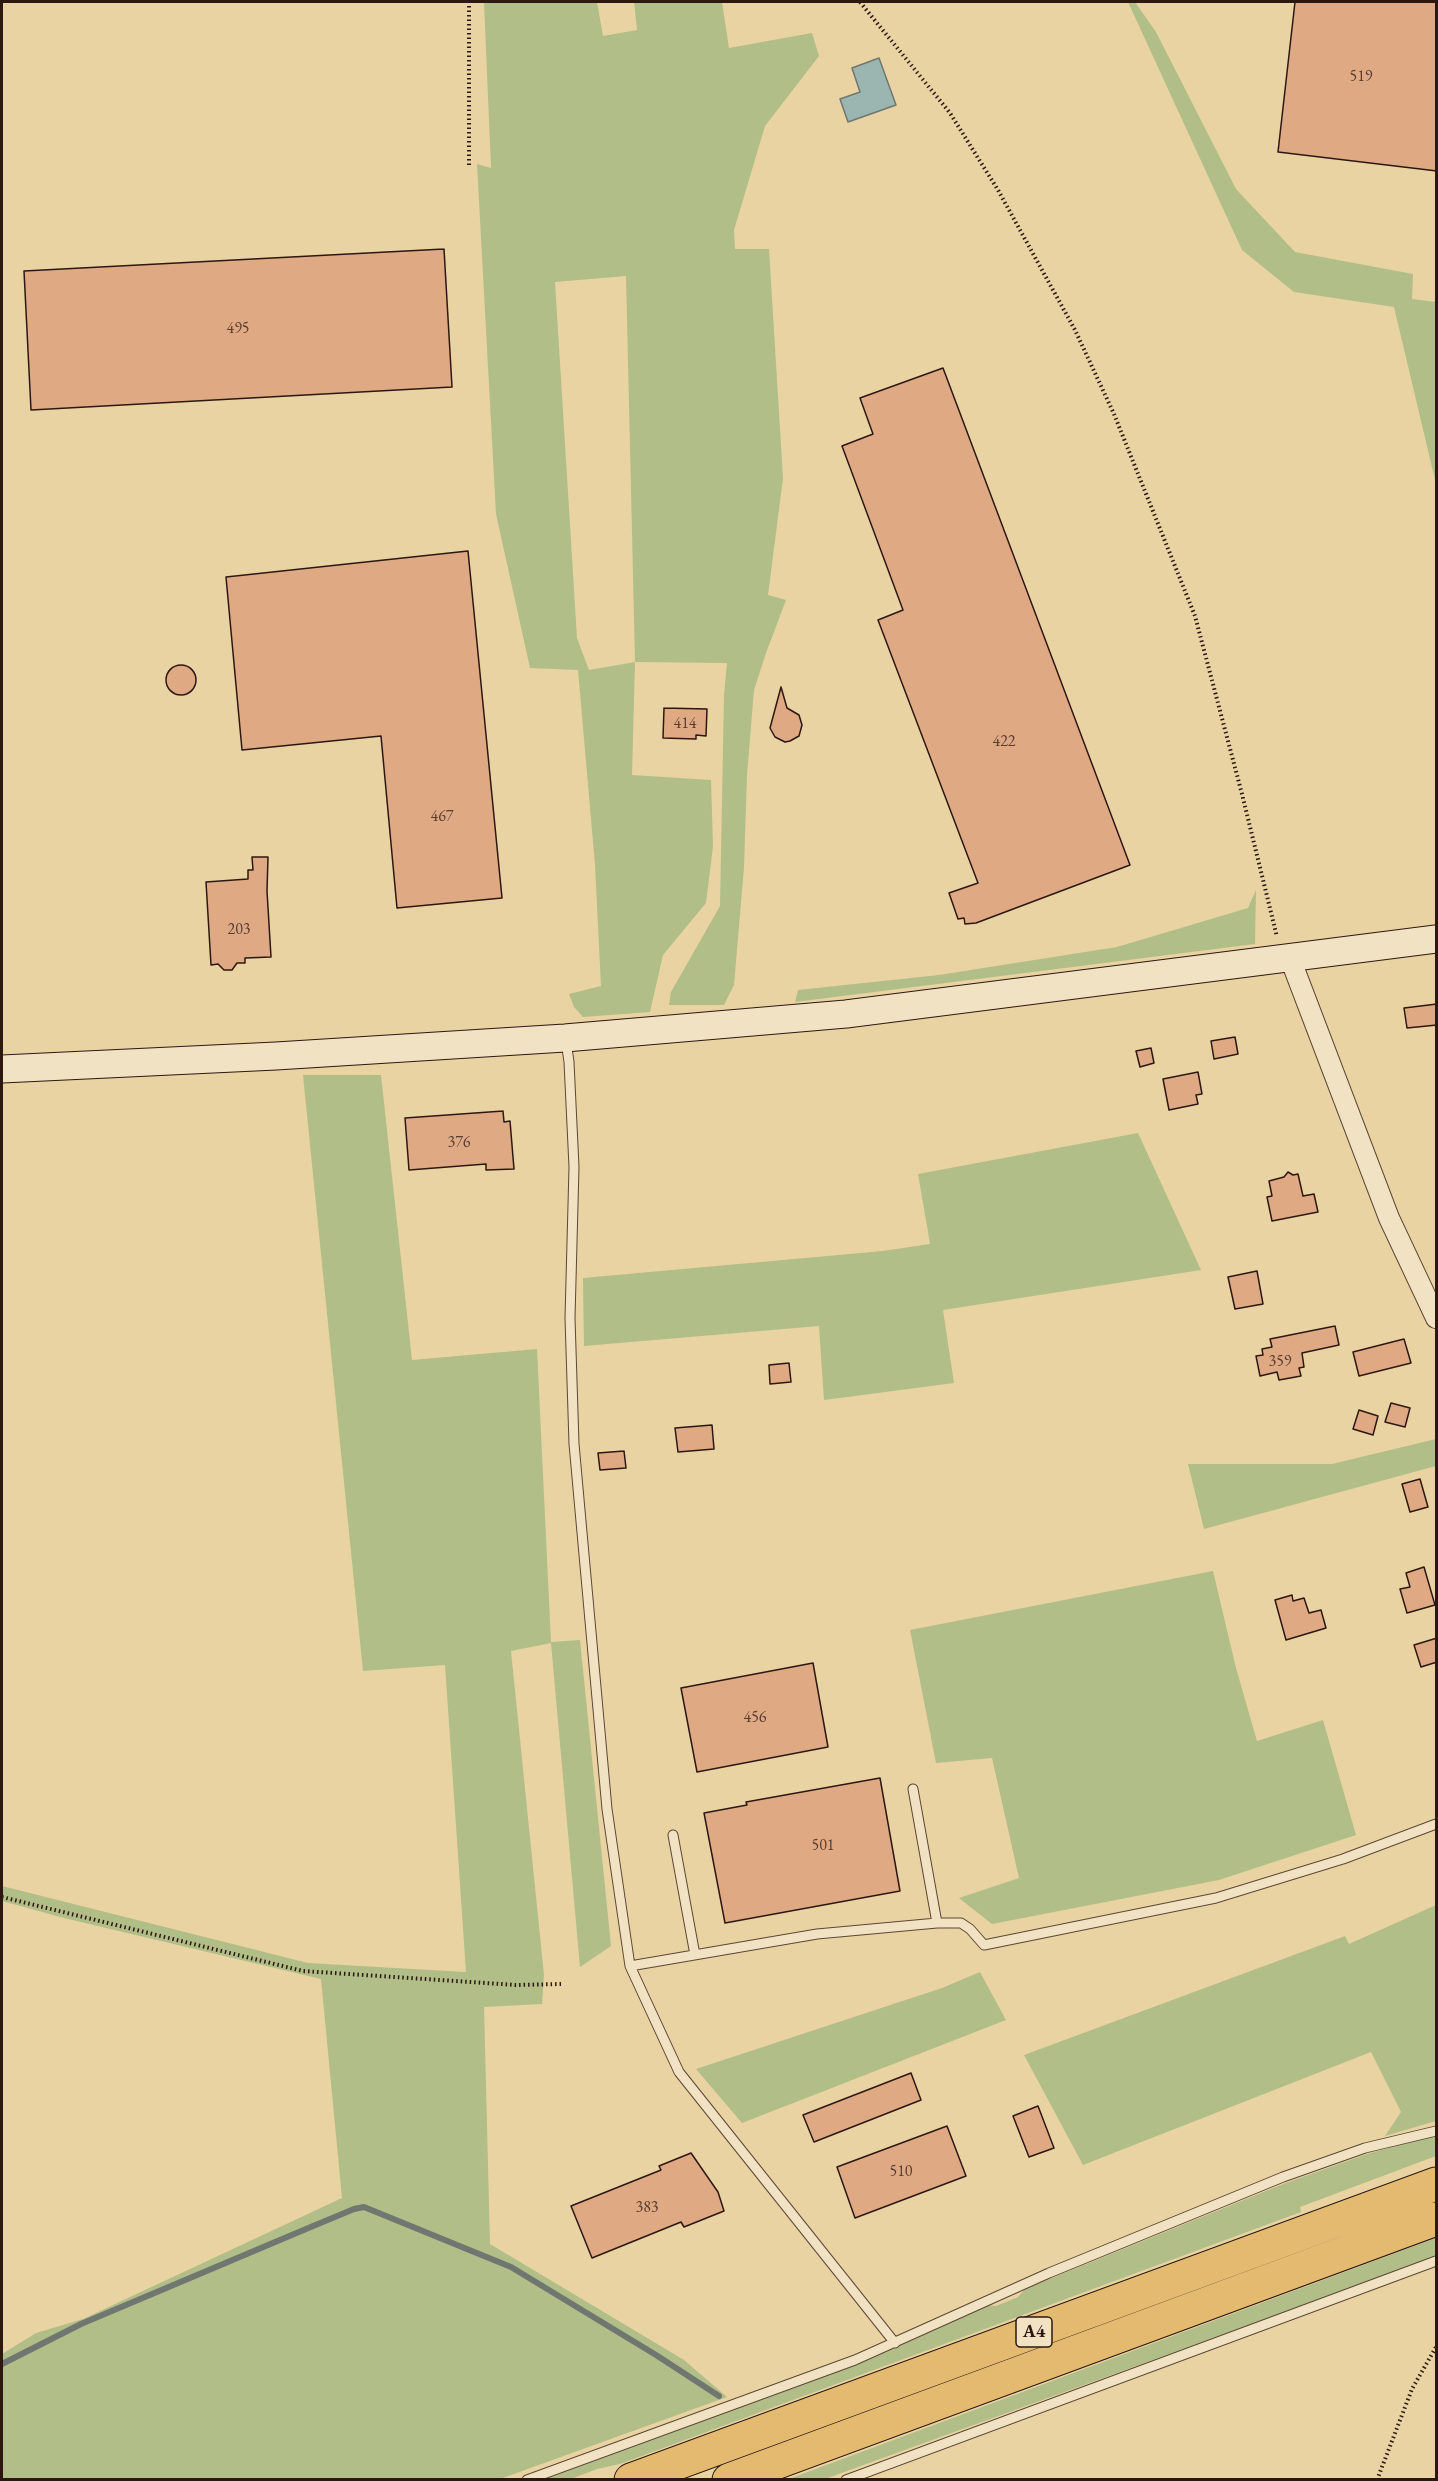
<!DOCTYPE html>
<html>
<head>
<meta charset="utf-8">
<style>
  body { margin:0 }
  #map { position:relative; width:1438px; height:2481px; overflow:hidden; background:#e9d3a2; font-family:"EB Garamond",serif }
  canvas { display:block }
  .frame { position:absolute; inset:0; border:3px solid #2c1811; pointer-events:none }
</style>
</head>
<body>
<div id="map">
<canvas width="1438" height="2481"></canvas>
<div class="frame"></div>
</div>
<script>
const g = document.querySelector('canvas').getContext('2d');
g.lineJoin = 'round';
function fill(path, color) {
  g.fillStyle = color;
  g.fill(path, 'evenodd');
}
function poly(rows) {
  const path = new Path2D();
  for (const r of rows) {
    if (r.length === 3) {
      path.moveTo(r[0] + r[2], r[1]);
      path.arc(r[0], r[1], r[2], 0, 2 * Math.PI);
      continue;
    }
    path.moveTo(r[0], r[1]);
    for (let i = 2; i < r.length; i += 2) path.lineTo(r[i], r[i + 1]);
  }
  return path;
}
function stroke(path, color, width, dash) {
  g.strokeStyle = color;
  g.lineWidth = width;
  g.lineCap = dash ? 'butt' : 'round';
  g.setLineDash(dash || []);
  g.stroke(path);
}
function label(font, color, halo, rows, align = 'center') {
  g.font = font + ' "EB Garamond",serif';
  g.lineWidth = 6;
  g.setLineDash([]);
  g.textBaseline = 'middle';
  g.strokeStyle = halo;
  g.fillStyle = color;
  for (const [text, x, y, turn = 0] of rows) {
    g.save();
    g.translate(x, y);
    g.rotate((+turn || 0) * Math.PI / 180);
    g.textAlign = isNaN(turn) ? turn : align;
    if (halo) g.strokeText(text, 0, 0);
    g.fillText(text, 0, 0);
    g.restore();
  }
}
const green = poly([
  [484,2,597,2,603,36,637,30,634,2,722,2,729,48,812,33,819,56,765,126,734,230,735,249,769,249,783,478,768,595,786,600,766,653,754,690,747,775,744,867,734,985,724,1005,669,1005,671,992,720,906,724,695,727,663,635,662,632,775,711,780,713,846,706,903,663,955,650,1012,583,1017,574,1007,569,994,601,986,595,865,578,670,530,668,496,514,477,164,491,168],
  [626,276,635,662,589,670,577,638,555,282],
  [1128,2,1135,2,1156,32,1236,189,1295,252,1413,274,1412,299,1436,302,1436,484,1394,307,1294,292,1242,250],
  [1256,890,1255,944,795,1002,798,990,939,975,1117,947,1248,908],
  [303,1075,381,1075,412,1360,537,1349,551,1642,580,1640,611,1946,580,1967,551,1643,511,1651,544,1975,542,2004,484,2007,490,2244,684,2360,727,2397,500,2479,2,2479,2,2354,36,2333,83,2319,342,2198,321,1979,64,1918,2,1901,2,1886,308,1963,466,1972,445,1665,363,1671],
  [1138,1133,1201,1270,943,1310,954,1383,824,1400,819,1326,584,1346,583,1278,883,1251,930,1244,918,1174],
  [1436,1439,1436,1466,1204,1529,1188,1464,1332,1464],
  [1213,1571,1236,1668,1257,1741,1323,1720,1356,1835,1219,1880,992,1924,959,1898,1019,1878,992,1758,936,1763,910,1630],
  [1436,1905,1436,2121,1385,2136,1401,2112,1371,2052,1083,2165,1024,2055,1345,1936,1349,1944],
  [980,1972,1006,2020,742,2123,696,2069,942,1988],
  [1436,2135,1436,2156,1300,2207,1301,2212,620,2464,597,2469,571,2479,541,2480,886,2352,987,2305,996,2306,1018,2297,1025,2289,1283,2184,1367,2154],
  [1436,2238,1436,2257,825,2479,786,2480]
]);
const water = poly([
  [879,58,896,105,848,122,840,99,860,92,852,68,879,58]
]);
const stream = poly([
  [2,2364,81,2324,306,2229,354,2209,364,2207,511,2267,656,2355,719,2396]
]);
const building = poly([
  [1295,2,1437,2,1437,171,1278,152,1295,2],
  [444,249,452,387,31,410,24,271,444,249],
  [943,368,1130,865,976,923,965,924,964,918,958,919,949,893,978,883,878,620,903,610,842,446,873,434,860,398,943,368],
  [468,551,502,898,397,908,381,736,242,750,226,577,468,551],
  [181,680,15],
  [781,687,787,708,799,715,802,725,799,736,790,741,785,742,775,737,770,728,781,687],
  [664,708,707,709,706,736,696,735,696,739,663,738,664,708],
  [252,857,268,857,267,891,271,957,245,958,245,963,237,963,232,970,224,970,218,964,211,965,206,882,248,879,248,870,253,870,252,857],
  [1437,1004,1437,1025,1407,1028,1404,1008,1437,1004],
  [1235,1037,1238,1054,1214,1059,1211,1041,1235,1037],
  [1151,1048,1154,1063,1140,1067,1136,1051,1151,1048],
  [1198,1072,1202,1094,1196,1095,1198,1104,1169,1110,1163,1079,1198,1072],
  [503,1111,504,1122,510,1121,514,1169,486,1170,486,1164,409,1170,405,1118,503,1111],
  [1288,1172,1293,1175,1298,1174,1303,1196,1314,1194,1318,1212,1272,1221,1267,1197,1272,1196,1269,1181,1284,1177,1288,1172],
  [1257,1271,1263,1304,1235,1309,1228,1277,1257,1271],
  [1335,1326,1339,1345,1302,1353,1304,1367,1299,1368,1301,1376,1279,1380,1277,1372,1260,1376,1256,1356,1263,1355,1262,1349,1272,1347,1270,1339,1335,1326],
  [1404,1339,1411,1363,1359,1376,1353,1352,1404,1339],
  [789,1363,791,1382,770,1384,769,1365,789,1363],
  [1391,1403,1410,1408,1405,1427,1385,1422,1391,1403],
  [1359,1410,1378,1416,1373,1435,1353,1429,1359,1410],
  [712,1425,714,1449,678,1452,675,1428,712,1425],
  [624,1451,626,1468,600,1470,598,1453,624,1451],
  [1420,1479,1428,1507,1410,1512,1402,1484,1420,1479],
  [1424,1567,1435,1605,1407,1613,1400,1589,1410,1587,1406,1573,1424,1567],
  [1292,1595,1293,1601,1304,1598,1309,1613,1321,1610,1326,1628,1286,1640,1275,1600,1292,1595],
  [1437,1638,1437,1662,1421,1667,1414,1645,1437,1638],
  [813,1663,828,1747,697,1772,681,1688,813,1663],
  [880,1778,900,1891,725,1923,704,1813,747,1805,746,1802,880,1778],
  [911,2073,921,2100,814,2142,803,2115,911,2073],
  [1038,2106,1054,2148,1029,2157,1013,2116,1038,2106],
  [947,2126,966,2176,855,2218,837,2167,947,2126],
  [691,2153,718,2192,724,2211,684,2227,681,2222,592,2258,571,2206,661,2170,659,2166,691,2153]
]);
const path = poly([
  [860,2,950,113,998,190,1075,330,1114,414,1195,616,1242,794,1277,937],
  [469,165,469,2],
  [2,1897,303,1971,516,1985,561,1984],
  [1377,2480,1412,2389,1436,2347]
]);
const service = poly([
  [566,1041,569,1062,574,1167,570,1318,574,1444,607,1809,630,1966,679,2072,895,2343],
  [673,1835,695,1955],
  [937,1923,961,1923,970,1929,984,1945,1216,1898,1343,1859,1436,1824],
  [630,1966,817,1934,937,1923,913,1789],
  [527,2480,855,2360,1049,2273,1283,2177,1365,2148,1436,2131],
  [846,2480,1436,2261]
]);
const minor = poly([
  [1290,958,1389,1218,1436,1318]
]);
const secondary = poly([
  [2,1069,276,1056,565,1038,846,1014,1436,939]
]);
const motorway = poly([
  [631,2480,1436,2184],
  [729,2480,1436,2219]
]);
const numberNames = [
  ["519",1361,77],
  ["495",238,329],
  ["414",685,724],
  ["422",1004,742],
  ["467",442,817],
  ["203",239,930],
  ["376",459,1143],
  ["359",1280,1362],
  ["456",755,1718],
  ["501",823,1846],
  ["510",901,2172],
  ["383",647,2208]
];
const shields = [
  [1034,2332,36]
];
const shieldNames = [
  ["A4",1034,2332]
];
fill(green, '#b1be88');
fill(water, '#9bb6b0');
stroke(water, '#6f7770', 1.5);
stroke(stream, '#6f7770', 6);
fill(building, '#dfa984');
stroke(building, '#2c1811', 1.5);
stroke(service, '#5b4735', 11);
stroke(minor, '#5b4735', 22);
stroke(secondary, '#2c1811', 29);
stroke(motorway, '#2c1811', 35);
stroke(path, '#2c1811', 4, [1.5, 3]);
stroke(service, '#f1e2c3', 9);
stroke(minor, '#f1e2c3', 20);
stroke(secondary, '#f1e2c3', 27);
stroke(motorway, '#e4ba71', 33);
label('16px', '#593c2e', null, numberNames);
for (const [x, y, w] of shields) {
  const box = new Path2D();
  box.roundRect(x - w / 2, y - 15, w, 30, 4.5);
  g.fillStyle = '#f1e2c3';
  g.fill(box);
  stroke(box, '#2c1811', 1.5);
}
label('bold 18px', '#2c1811', null, shieldNames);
</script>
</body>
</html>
